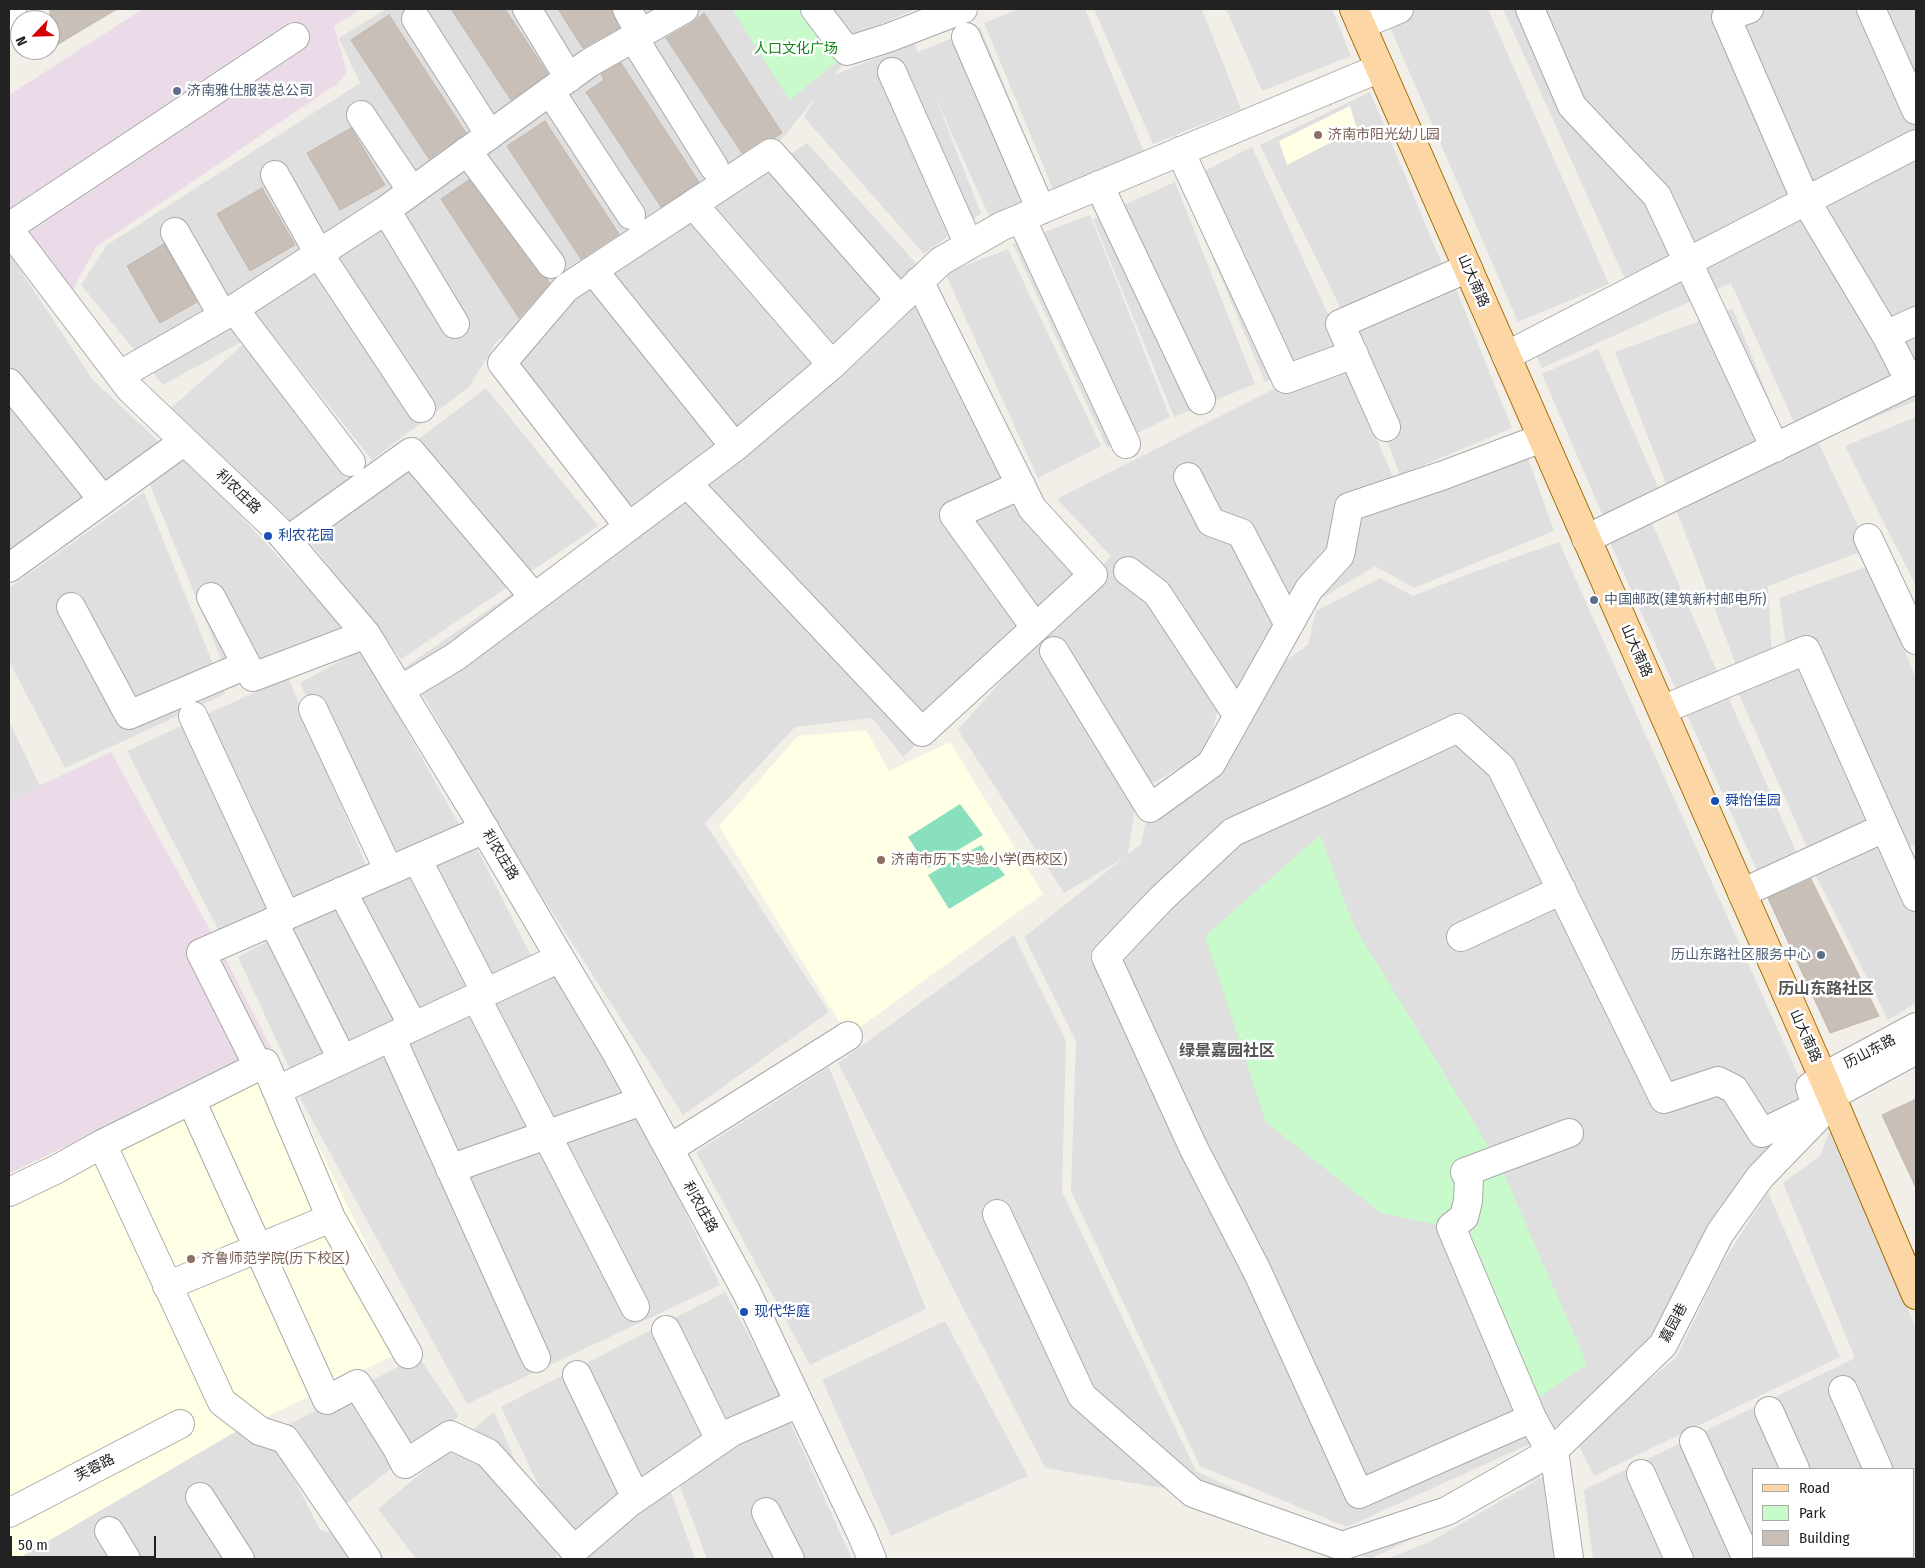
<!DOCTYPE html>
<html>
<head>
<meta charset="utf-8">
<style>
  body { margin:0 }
  #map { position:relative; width:1925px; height:1568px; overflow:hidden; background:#f2efe9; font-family:"Fira Sans Condensed",sans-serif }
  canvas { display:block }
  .frame { position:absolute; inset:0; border:10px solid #222; pointer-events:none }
  .legend { position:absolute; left:1752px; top:1468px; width:162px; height:90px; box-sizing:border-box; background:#fff; border:1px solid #a7a7a7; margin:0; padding:6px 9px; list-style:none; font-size:15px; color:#222 }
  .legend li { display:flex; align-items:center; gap:10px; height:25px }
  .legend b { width:25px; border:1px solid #a7a7a7 }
  .north { position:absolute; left:10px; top:10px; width:50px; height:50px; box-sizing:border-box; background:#fff; border:1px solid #a7a7a7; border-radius:50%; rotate:246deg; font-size:14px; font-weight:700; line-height:20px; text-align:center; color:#222 }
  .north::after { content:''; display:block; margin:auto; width:18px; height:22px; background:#d40000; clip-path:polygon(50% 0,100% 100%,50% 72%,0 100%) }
  .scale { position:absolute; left:10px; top:1536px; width:146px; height:22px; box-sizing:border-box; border:2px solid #222; border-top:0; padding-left:6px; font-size:15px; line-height:18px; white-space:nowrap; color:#222; -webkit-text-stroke:4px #fff; paint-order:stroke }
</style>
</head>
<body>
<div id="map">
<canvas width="1925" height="1568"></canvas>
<div class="frame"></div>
<ul class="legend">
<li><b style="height:6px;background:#fcd6a4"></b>Road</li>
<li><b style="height:14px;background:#c8facc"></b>Park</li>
<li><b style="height:14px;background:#c7bfb8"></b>Building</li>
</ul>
<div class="north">N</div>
<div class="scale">50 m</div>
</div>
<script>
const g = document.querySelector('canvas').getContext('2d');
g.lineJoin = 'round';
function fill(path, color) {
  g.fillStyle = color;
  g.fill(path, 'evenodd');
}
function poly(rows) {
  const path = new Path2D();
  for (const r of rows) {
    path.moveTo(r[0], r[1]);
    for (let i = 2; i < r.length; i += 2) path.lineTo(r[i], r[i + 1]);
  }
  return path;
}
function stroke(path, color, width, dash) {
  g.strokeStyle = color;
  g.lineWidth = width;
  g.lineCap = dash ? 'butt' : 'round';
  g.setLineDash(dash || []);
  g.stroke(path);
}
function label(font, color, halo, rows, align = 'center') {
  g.font = font + ' "Fira Sans Condensed","Noto Sans SC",sans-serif';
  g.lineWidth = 5;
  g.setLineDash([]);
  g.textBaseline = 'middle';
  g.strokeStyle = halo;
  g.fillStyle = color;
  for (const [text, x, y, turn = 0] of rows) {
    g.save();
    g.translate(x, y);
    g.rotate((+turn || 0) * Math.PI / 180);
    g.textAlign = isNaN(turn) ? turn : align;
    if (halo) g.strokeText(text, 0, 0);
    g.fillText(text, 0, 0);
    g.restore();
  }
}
const residential = poly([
  [386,9,916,9,849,38,856,48,834,75,914,43,918,52,980,27,1048,191,989,216,934,94,981,213,924,254,804,117,815,98,777,145,496,342,470,386,372,460,267,328,163,385,81,285,107,245,360,83,339,38],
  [1019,9,1085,9,1144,152,1053,189,984,23],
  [1094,9,1202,9,1241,109,1153,144],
  [1226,9,1332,9,1351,56,1262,91],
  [1382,9,1488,9,1609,284,1518,322],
  [1503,9,1916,9,1916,401,1828,436,1793,420,1731,283,1542,368,1525,332,1628,286],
  [1370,92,1443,266,1344,315,1260,145],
  [807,143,936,285,1029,494,1093,563,992,671,903,757,872,718,795,727,705,823,829,1012,683,1115,496,825,426,700,404,668,611,525,491,373,544,319],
  [1252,147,1343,347,1265,382,1181,183],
  [1175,182,1255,384,1174,417,1093,219],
  [1090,215,1170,417,1107,448,1013,244],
  [1008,249,1101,446,1038,478,945,273],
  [9,253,93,380,171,453,9,572],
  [1452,279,1512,428,1400,475,1344,328],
  [1733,309,1782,431,1819,444,1869,549,1768,586,1772,656,1737,667,1615,352],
  [247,341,356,483,293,524,171,408],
  [1598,349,1660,492,1603,516,1542,374],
  [1341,355,1397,486,1519,433,1554,531,1414,588,1375,566,1302,610,1298,640,1220,701,1207,751,1137,793,1128,854,1141,844,1153,788,1217,759,1229,700,1308,645,1316,611,1380,578,1413,596,1471,573,1559,542,1801,1081,1804,1124,1735,1186,1705,1236,1654,1337,1543,1438,1347,1527,1200,1466,1071,1191,1076,1041,1024,937,1124,858,1064,893,958,730,1111,556,1057,499],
  [486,388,598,526,401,659,300,529],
  [1916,417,1916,586,1845,446],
  [181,451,343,627,233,688,150,485],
  [144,492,225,694,65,768,9,661,9,588],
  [1652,523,1799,858,1760,877,1606,534],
  [1872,565,1916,679,1916,844,1895,852,1874,818,1810,854,1737,690,1788,660,1779,598],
  [361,649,461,828,385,863,300,683],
  [288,677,366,865,220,933,127,751],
  [9,721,40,786,9,800],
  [476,847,534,962,291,1072,238,957,293,928],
  [1880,847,1916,865,1916,1003,1888,1020,1811,866],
  [1014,935,1066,1041,1062,1192,1196,1471,1281,1511,1345,1537,1444,1501,1537,1460,1540,1478,1372,1558,1324,1550,1174,1490,1045,1468,838,1063],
  [547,964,620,1074,720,1285,467,1404,293,1085],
  [829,1067,926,1309,810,1365,696,1152],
  [1832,1125,1916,1329,1916,1559,1593,1559,1584,1490,1855,1358,1783,1183,1820,1156],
  [1754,1469,1914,1469,1914,1557,1754,1557],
  [1768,1192,1840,1357,1594,1476,1576,1440,1676,1358,1720,1267],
  [725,1292,784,1400,566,1542,501,1407],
  [945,1321,1028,1476,891,1536,822,1380],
  [418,1356,459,1416,324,1521,277,1431],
  [494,1412,558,1559,416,1559,378,1509],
  [787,1415,852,1559,707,1559,679,1484],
  [263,1419,320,1530,374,1543,384,1559,17,1559,235,1432],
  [1548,1474,1558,1559,1387,1559,1431,1541],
  [671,1492,695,1559,562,1559]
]);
const industrial = poly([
  [143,9,361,9,334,26,347,72,338,83,96,247,71,293,9,217,9,95],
  [111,752,222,951,271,1048,139,1116,9,1176,9,800]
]);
const education = poly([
  [1350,106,1357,129,1287,165,1279,141],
  [866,730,889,771,950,742,1043,894,848,1036,719,826,798,736],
  [271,1048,415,1345,235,1432,17,1559,9,1559,9,1174]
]);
const park = poly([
  [732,9,807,9,842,58,789,100],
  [1320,835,1354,926,1500,1165,1587,1364,1526,1406,1448,1227,1381,1213,1266,1122,1205,936]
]);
const pitch = poly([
  [960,804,983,835,928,868,908,837],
  [981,845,1005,875,949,909,928,875]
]);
const building = poly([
  [50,9,117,9,50,49,50,9],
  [451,9,505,9,548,74,511,100,451,9],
  [558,9,611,9,619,28,583,48,558,9],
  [704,13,782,133,774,138,762,140,742,153,666,38,692,23,704,13],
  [389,15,466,133,429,159,351,40,389,15],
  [621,63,699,182,661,207,586,92,604,80,601,74,621,63],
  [545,121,619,234,581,259,507,146,545,121],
  [351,128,385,185,340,210,307,153,351,128],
  [469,180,538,273,547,279,550,283,519,318,441,199,469,180],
  [262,188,295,245,250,271,217,214,262,188],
  [164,244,197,302,160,323,127,266,164,244],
  [1811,879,1879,1016,1830,1033,1768,898,1811,879],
  [1916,1099,1916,1188,1882,1115,1916,1099]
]);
const minor = poly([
  [527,9,569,78],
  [627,9,640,33],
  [815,9,847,51,888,38,963,9],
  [1530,9,1572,106,1657,196,1775,448],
  [1749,9,1726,17,1806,201,1886,335],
  [1871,9,1916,110],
  [9,19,12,9],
  [416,19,490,135],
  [1361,25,1399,9],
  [633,37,714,167],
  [966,37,1041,210],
  [892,72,969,245],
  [550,91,631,215],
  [361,115,412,191],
  [467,151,551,264],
  [1180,151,1286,379,1354,354],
  [275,175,319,254,421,408],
  [1099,185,1201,400],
  [693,204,832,365],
  [386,210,455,324],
  [1021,218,1126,444],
  [9,227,295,37],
  [9,232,17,240,130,389,277,529,366,634,472,808,560,958,616,1052,669,1149,746,1291,862,1535,872,1559],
  [175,232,223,316],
  [593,270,735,447],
  [234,309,351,462],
  [1506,356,1916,144],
  [120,375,223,316,386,210,589,63,684,9],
  [9,383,103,500],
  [1386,427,1340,324,1468,268],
  [1188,477,1211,522,1241,533,1289,625],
  [687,483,922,732,1093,575,1032,508,919,281],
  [1021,485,954,515,1032,623],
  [629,527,502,363,566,288,771,153,900,300],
  [1868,538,1916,640],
  [1586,539,1910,382,1886,335,1916,321],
  [287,541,411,452,534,597],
  [9,568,179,445],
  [1128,571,1157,593,1238,716],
  [211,597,253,677,366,634],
  [71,607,129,715,246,665],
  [1054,651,1150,808,1211,764,1309,589,1340,555,1349,507,1444,475,1542,438],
  [400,690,455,657,735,447,832,365,941,261,1002,226,1380,68],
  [313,709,389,871],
  [1662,710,1806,650,1916,897],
  [193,716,286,916],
  [417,859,486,993],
  [342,891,413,1026],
  [1742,893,1884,828],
  [273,921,342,1059],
  [1461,937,1562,890],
  [476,997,635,1307],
  [391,1037,536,1358],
  [258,1066,201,953,485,829],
  [282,1088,560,958],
  [1819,1116,1810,1087,1823,1077,1916,1027],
  [102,1144,191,1100,327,1400,357,1384,397,1448,405,1464,450,1435,488,1453,574,1550,629,1503,732,1432,799,1403],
  [669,1149,848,1036],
  [450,1169,642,1101],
  [9,1192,57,1169,102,1144,222,1402,260,1431,285,1439,367,1559],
  [997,1214,1082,1396,1193,1493,1342,1546,1447,1511,1554,1450,1663,1345,1720,1233,1760,1177,1819,1116,1831,1096,1916,1050],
  [331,1218,408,1354],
  [167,1286,331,1218,265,1063,191,1100],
  [666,1330,720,1440],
  [577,1375,636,1498],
  [1843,1390,1878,1469],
  [1769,1411,1795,1469],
  [1532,1418,1451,1227,1464,1217,1468,1201,1469,1179,1465,1172,1569,1133],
  [1694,1441,1747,1559],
  [1554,1450,1543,1438,1532,1418,1359,1494,1257,1271,1193,1147,1106,957,1161,899,1233,832,1324,791,1458,728,1501,767,1664,1099,1718,1081,1734,1089,1762,1133,1803,1113,1819,1116],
  [1554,1450,1569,1559],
  [1641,1474,1679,1559],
  [200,1497,240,1559],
  [766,1512,790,1559],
  [9,1513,180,1424],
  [109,1531,126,1559],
  [1835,1557,1836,1559],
  [1891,1559,1897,1557]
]);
const major = poly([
  [1354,9,1823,1077,1916,1295]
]);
const markers = [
  [177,91,5,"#5c6f8a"],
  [1318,135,5,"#8d6e63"],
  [268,536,5,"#1a4fb4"],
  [1594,600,5,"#5c6f8a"],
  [1715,801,5,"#1a4fb4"],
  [881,860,5,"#8d6e63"],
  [1821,955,5,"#5c6f8a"],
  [191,1259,5,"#8d6e63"],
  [744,1312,5,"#1a4fb4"]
];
const parkNames = [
  ["人口文化广场",796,49]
];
const serviceNames = [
  ["济南雅仕服装总公司",187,91],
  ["中国邮政(建筑新村邮电所)",1604,600],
  ["历山东路社区服务中心",1811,955,"right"]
];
const educationNames = [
  ["济南市阳光幼儿园",1328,135],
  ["济南市历下实验小学(西校区)",891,860],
  ["齐鲁师范学院(历下校区)",201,1259]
];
const streetNames = [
  ["山大南路",1473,281,66],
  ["利农庄路",238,492,44],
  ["山大南路",1636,651,66],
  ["利农庄路",500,855,59],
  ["山大南路",1805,1036,66],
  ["历山东路",1870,1052,-28],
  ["利农庄路",700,1207,61],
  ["嘉园巷",1674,1323,-62],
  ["芙蓉路",95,1468,-27]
];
const transitNames = [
  ["利农花园",278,536],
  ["舜怡佳园",1725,801],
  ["现代华庭",754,1312]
];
const quarterNames = [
  ["历山东路社区",1826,990],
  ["绿景嘉园社区",1227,1052]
];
fill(residential, '#e0dfdf');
fill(industrial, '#ebdbe8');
fill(education, '#ffffe5');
fill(park, '#c8facc');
fill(pitch, '#88e0be');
fill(building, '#c7bfb8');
stroke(building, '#c4b6ab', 1);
stroke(minor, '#a9a9a9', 30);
stroke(major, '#a06b00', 30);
stroke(minor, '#fff', 28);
stroke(major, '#fcd6a4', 28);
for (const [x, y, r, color] of markers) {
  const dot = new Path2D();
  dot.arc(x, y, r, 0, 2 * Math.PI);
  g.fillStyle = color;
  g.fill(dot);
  stroke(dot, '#fff', 2);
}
label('14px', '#0c8416', '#fff', parkNames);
label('14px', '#4e5e75', '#fff', serviceNames, 'left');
label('14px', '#785e54', '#fff', educationNames, 'left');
label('14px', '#222', '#fff', streetNames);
label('14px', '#164399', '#fff', transitNames, 'left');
label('bold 16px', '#555', '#fff', quarterNames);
</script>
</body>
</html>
